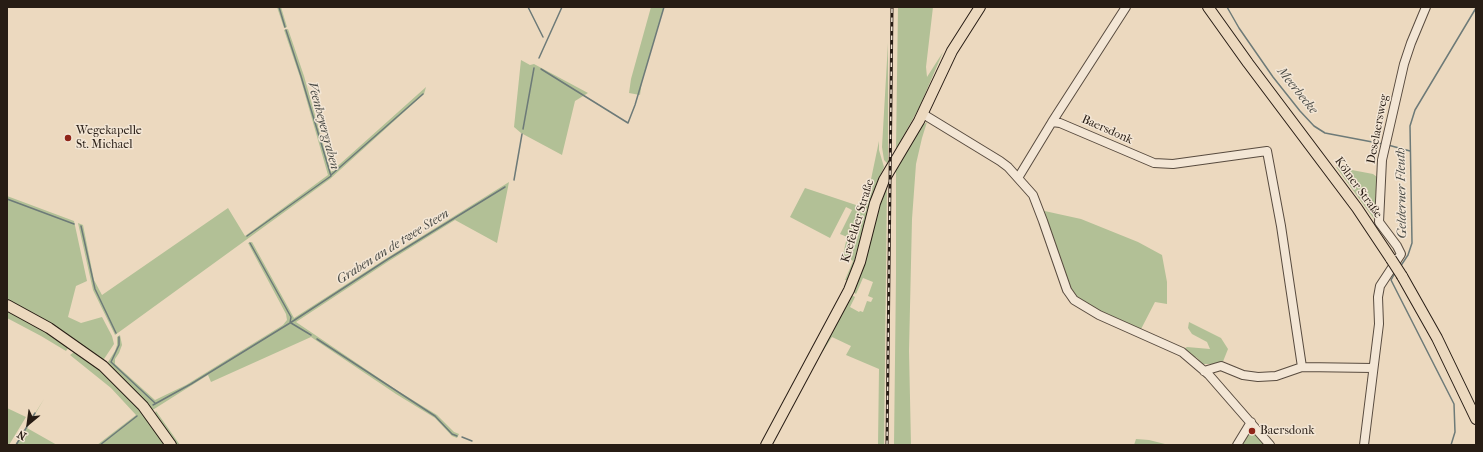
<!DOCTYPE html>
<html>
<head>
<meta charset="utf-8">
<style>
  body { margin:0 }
  #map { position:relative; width:1483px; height:452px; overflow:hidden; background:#ecd9bf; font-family:"IM FELL French Canon",serif }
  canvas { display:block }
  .frame { position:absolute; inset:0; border:8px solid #271c14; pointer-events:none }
  .north { position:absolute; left:8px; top:404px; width:40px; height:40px; -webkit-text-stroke:3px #f3e6d5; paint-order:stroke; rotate:209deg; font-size:11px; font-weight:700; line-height:16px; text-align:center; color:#271c14 }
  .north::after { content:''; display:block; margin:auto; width:14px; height:18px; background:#271c14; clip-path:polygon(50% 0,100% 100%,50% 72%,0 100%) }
</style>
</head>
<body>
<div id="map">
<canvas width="1483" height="452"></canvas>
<div class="frame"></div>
<div class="north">N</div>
</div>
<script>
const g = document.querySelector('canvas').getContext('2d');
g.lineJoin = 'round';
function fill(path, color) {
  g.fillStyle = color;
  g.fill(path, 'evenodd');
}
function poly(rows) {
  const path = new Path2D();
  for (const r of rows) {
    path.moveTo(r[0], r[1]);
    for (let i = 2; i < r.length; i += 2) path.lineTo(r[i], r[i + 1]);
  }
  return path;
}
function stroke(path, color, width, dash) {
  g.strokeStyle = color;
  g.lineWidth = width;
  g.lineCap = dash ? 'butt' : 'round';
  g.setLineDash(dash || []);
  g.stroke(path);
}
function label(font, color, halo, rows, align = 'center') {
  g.font = font + ' "IM FELL French Canon",serif';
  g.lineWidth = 3;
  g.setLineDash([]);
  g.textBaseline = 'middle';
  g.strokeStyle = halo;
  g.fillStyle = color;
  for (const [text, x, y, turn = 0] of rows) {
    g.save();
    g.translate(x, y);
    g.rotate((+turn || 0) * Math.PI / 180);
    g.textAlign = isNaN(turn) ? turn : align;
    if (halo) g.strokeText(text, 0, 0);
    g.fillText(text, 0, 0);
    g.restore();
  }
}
const green = poly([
  [277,7,281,7,287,27,284,28],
  [651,7,664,7,642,81,640,95,629,93,631,79],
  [898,7,933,7,926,67,927,77,943,52,919,108,896,149],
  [288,29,304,76,331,172,426,87,424,94,330,179,115,335,93,290,78,223,83,225,94,280,102,295,228,208,245,236,328,175,300,77,284,30],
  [888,43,888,162,887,163,884,160,882,147],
  [521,60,530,65,534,64,588,93,575,101,562,155,521,133,514,127],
  [927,122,922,138,916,164,912,219,909,351,911,445,894,445,896,274,896,166,921,126],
  [879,141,879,150,884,167,873,192,854,262,847,280,845,280,853,261,843,255,847,237,840,234,852,210,846,207,830,238,790,217,805,188,865,208],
  [1336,167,1373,174,1377,177,1374,219],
  [509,182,497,243,455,220,389,261,296,322,398,391,437,415,454,432,459,434,457,438,452,436,435,418,396,394,311,337,211,382,208,375,151,411,107,367,108,362,115,351,117,345,117,337,120,335,122,345,119,353,115,359,115,364,155,400,186,385,283,325,287,320,286,314,248,243,252,242,294,318,387,258],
  [887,185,884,445,878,445,879,369,846,355,851,346,832,337,823,351,822,350,851,295,855,297,850,307,859,312,860,311,863,312,867,301,871,302,873,298,868,296,873,282,863,278,856,294,852,291,877,209],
  [7,196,74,221,87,281,76,286,68,317,81,323,102,317,112,336,114,344,104,359,100,360,7,303],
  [1040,210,1081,219,1138,242,1162,255,1167,282,1167,304,1155,302,1139,333,1074,299],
  [7,309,68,343,68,348,66,351,41,336,7,318],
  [1189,322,1221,338,1228,349,1222,364,1203,364,1196,357,1190,357,1182,350,1187,347,1210,349,1207,342,1192,334,1188,328],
  [77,350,94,363,142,409,168,445,97,445,136,415,111,388,70,355],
  [44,399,27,428,57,445,15,445],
  [7,408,26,417,9,445,7,445],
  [156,411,180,445,175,445,154,415],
  [1250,423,1267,445,1238,445],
  [1136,439,1149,440,1169,445,1134,445]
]);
const stream = poly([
  [279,7,285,27],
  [528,7,543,37],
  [1227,7,1239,28,1273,77,1300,111,1314,126,1325,133,1383,144],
  [539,58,562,7],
  [541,69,628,123,635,105,664,7],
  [523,129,534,68],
  [1388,145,1410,151],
  [331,175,423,94],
  [514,180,522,134],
  [7,199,74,224],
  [81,226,95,289,116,333],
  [247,236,331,176,301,76,286,30],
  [1400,267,1408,255,1412,243,1410,126,1415,110,1476,8],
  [1395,273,1391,280,1454,404,1455,432,1451,445],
  [290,323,388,259,505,187],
  [291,323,311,335],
  [119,337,119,345,111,362,155,403],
  [317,339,435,416,452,434,457,436],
  [153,405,191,384,290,323,291,317,250,243],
  [462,437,472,441],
  [16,445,35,413],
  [100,445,137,416]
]);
const minor = poly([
  [923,114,1000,161,1008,167,1033,195,1043,221,1067,290,1074,300,1099,315,1182,352,1209,375,1270,445],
  [1052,122,1126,7],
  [1018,178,1052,122,1060,123,1154,163,1173,164,1267,151,1281,226,1302,367],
  [1204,371,1221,366,1243,375,1258,377,1276,376,1302,367,1373,368],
  [1237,445,1251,422],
  [1364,445,1379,324,1378,297,1380,286,1401,254,1397,246,1379,222,1382,160,1404,64,1411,43,1426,7]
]);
const major = poly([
  [1208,7,1248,63,1357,208,1391,259],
  [1402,276,1437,338,1476,419],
  [7,305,49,328,103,366,143,406,171,445],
  [766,445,849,290,860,262,875,203,884,180,919,121,952,51,980,7]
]);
const rail = poly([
  [887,445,892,7]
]);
const majorBridge = poly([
  [1391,259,1402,276]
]);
const markers = [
  [68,138,4,"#8f2418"],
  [1252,431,4,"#8f2418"]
];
const streetNames = [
  ["Deselaersweg",1378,129,-79],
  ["Baersdonk",1107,130,24],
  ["Kölner Straße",1358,188,54],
  ["Krefelder Straße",858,221,-73]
];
const poiNames = [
  ["Wegekapelle",76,131],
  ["St. Michael",76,145],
  ["Baersdonk",1260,431]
];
const waterNames = [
  ["Meerbecke",1297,91,51],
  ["Veenheyergraben",323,126,75],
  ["Gelderner Fleuth",1402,193,-91],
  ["Graben an de twee Steen",393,247,-32]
];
fill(green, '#b2c096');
stroke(stream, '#6d7a78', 1.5);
stroke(minor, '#584b3f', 10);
stroke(major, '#271c14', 12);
stroke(minor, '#f3e6d5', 8);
stroke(major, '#ecd9bf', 10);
stroke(rail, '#271c14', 3);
stroke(rail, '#f3e6d5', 1.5, [4.5]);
stroke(majorBridge, '#271c14', 12, []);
stroke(majorBridge, '#ecd9bf', 10);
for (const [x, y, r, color] of markers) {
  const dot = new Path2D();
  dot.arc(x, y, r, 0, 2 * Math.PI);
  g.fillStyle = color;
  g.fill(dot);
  stroke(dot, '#f3e6d5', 1.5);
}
label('12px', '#271c14', '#f3e6d5', streetNames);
label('12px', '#271c14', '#f3e6d5', poiNames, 'left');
label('italic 13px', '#4a4b46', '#f3e6d5', waterNames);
</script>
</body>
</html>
